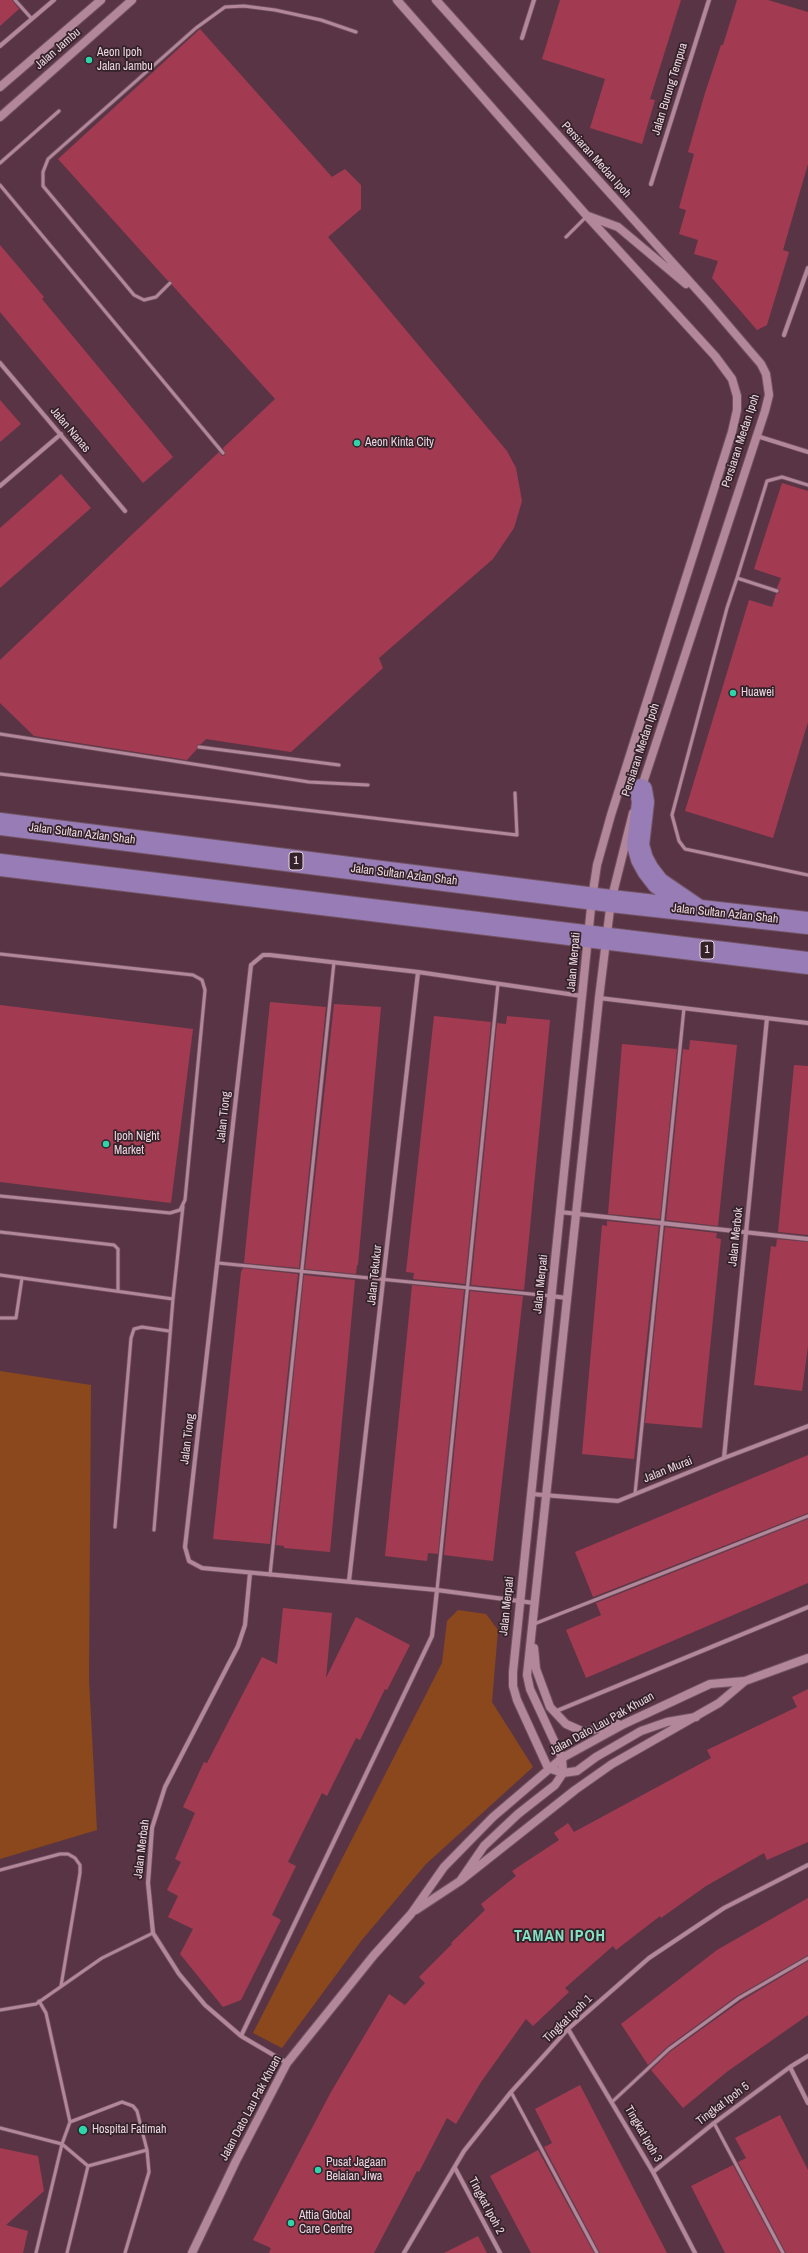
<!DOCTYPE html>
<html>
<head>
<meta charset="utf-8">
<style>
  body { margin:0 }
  canvas { display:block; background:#593445 }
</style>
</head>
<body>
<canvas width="808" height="2253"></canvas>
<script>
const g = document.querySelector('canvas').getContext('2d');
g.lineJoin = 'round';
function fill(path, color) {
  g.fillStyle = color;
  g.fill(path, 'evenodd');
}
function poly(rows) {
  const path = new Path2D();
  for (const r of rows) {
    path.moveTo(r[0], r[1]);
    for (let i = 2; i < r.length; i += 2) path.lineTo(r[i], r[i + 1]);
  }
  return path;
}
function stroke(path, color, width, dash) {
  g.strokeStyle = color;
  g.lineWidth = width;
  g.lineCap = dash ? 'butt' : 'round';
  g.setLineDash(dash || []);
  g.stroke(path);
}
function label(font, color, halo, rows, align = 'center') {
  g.font = font + ' "Archivo Narrow",sans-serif';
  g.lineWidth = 3.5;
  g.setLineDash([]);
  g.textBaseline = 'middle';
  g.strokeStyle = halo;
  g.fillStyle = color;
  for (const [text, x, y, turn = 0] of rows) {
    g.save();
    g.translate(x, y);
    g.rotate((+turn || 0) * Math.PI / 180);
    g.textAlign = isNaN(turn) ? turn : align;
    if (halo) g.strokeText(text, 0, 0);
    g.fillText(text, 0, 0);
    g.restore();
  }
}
const green = poly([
  [0,1371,91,1385,89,1680,97,1830,0,1859],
  [458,1610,486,1614,498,1630,492,1702,533,1767,426,1864,361,1941,282,2048,253,2033,442,1663,447,1621]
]);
const building = poly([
  [0,0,12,0,19,9,0,26],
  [560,0,681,0,650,99,655,100,642,144,590,128,605,79,542,59],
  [737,0,768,0,808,12,808,164,783,250,789,252,767,325,757,330,712,278,718,261,694,254,698,240,679,234,686,210,679,208,694,154,688,152,705,93,721,45,723,45],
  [200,29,332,177,345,169,361,185,361,209,328,237,507,451,516,468,522,501,514,528,493,559,379,658,383,668,291,752,206,739,201,744,197,745,197,749,187,760,34,736,0,703,0,660,219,452,222,456,225,455,223,448,275,399,172,285,172,281,168,281,58,159],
  [0,245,44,297,42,299,173,457,143,483,0,312],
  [0,400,21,424,0,442],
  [61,474,91,508,0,588,0,528],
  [782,483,808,491,808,722,773,838,685,811,749,600,772,607,776,594,780,592,777,588,781,578,754,569],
  [270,1002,326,1007,299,1268,244,1263],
  [334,1004,381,1007,358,1265,357,1265,356,1274,305,1269],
  [0,1005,193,1029,171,1203,0,1182],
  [434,1016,491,1022,465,1284,413,1279,414,1273,406,1272],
  [507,1016,550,1020,524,1290,471,1285,497,1023,506,1024],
  [690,1040,737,1045,718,1226,666,1220,683,1049,689,1050],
  [622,1044,677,1049,660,1219,608,1214],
  [794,1065,808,1066,808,1235,778,1232],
  [607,1221,659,1226,634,1459,582,1454,602,1225,607,1226],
  [665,1227,717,1233,716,1238,721,1239,702,1428,645,1423],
  [777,1239,808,1242,808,1346,802,1391,754,1385,771,1246,776,1247],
  [243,1268,298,1274,270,1544,213,1539,241,1272],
  [304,1275,355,1280,330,1552,284,1548,284,1546,276,1545],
  [412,1285,464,1290,438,1554,428,1553,427,1561,385,1556],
  [470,1291,523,1296,493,1561,444,1555],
  [808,1455,808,1513,593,1597,575,1552],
  [808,1519,808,1583,586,1678,566,1630,601,1615,596,1603],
  [283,1608,332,1613,326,1678,356,1617,410,1645,387,1690,385,1689,360,1740,356,1738,327,1796,322,1793,288,1862,296,1866,272,1915,281,1920,241,2000,223,2007,180,1954,193,1929,168,1917,178,1896,167,1890,181,1862,175,1859,195,1813,183,1807,204,1762,207,1763,262,1657,277,1664],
  [808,1689,808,1842,767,1860,764,1853,706,1886,661,1918,660,1916,616,1950,613,1946,565,1988,569,1992,533,2026,526,2019,481,2082,456,2124,447,2118,419,2172,417,2171,374,2253,269,2253,271,2248,253,2240,331,2092,389,1994,405,2005,425,1983,419,1977,452,1944,451,1943,485,1910,481,1904,516,1876,512,1871,559,1840,554,1833,568,1823,574,1832,711,1758,707,1750,797,1707,792,1697],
  [808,1898,808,1955,737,1996,667,2047,648,2065,621,2024,717,1950],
  [808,1961,808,2015,728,2071,683,2108,651,2070,671,2051,741,2001],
  [580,2085,667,2253,600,2253,544,2147,552,2143,535,2109],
  [780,2115,808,2170,808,2253,786,2253,738,2162,746,2158,735,2138],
  [0,2148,38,2156,44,2191,6,2225,28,2231,23,2253,0,2253],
  [538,2150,594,2253,531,2253,490,2176],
  [733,2165,780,2253,725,2253,691,2186],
  [478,2236,487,2253,444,2253]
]);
const lane = poly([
  [15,0,32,19],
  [0,163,59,111],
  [0,185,223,453],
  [566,237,586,217],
  [170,283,156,297,144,300,134,295,43,186,43,172,48,159,196,28,225,7,244,6,275,10,321,20,356,32],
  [737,578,767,481,782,477,808,485],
  [777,591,737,578,727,608,672,815,679,841,685,849,808,875],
  [0,734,309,782,368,785],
  [199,747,339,765],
  [0,774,517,835,515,793],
  [0,954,193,975,202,980,205,990,185,1200,180,1210,170,1213,0,1196],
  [0,1232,114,1245,118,1249,118,1291],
  [218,1263,551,1296],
  [0,1275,173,1299,183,1206],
  [0,1318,16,1318,22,1278],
  [635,1494,684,1008],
  [115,1527,131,1338,134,1329,142,1327,169,1331],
  [154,1530,173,1299],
  [270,1575,334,962],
  [437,1590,498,984],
  [534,1624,808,1516],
  [0,1870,60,1854,68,1854,75,1858,80,1865,80,1873,61,1986],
  [39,2001,46,2013,70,2122],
  [0,2010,36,2004,102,1958,153,1933],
  [511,2092,597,2253],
  [613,2101,669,2049,739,1998,808,1958],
  [714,2123,783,2253],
  [0,2128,62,2144,36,2253],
  [88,2166,62,2144,70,2122,122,2102,133,2106,137,2111,147,2150,149,2172,125,2253],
  [88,2166,147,2150],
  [67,2253,88,2166]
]);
const street = poly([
  [522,38,534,0],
  [0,46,54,0],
  [651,184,709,0],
  [784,335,808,268],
  [0,363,125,511],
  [757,436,808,452],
  [0,486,61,434],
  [599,998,808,1023],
  [560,1212,808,1239],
  [551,1296,567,1298],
  [724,1458,767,1018],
  [531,1494,618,1501,724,1458,808,1426],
  [250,1573,245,1625,238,1646,165,1787,152,1828,148,1883,153,1933,179,1974,205,2005,241,2036,287,2063],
  [349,1581,418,972],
  [534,1603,437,1590,202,1568,189,1561,185,1547,251,965,263,955,270,955,418,972,582,996],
  [554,1712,808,1607],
  [568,2029,653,2172,695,2253],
  [241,2036,432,1636,437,1590],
  [790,2067,808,2103],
  [455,2168,500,2253],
  [653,2172,714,2123,790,2067,808,2056],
  [404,2253,464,2151,511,2092,568,2029,649,1958,724,1908,808,1865]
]);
const secondary = poly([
  [397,0,587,216,715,356,732,379,737,396,737,410,732,432,611,815,597,865,592,898,513,1672,513,1686,517,1700,548,1768,563,1773,577,1771,596,1757,641,1731,667,1722,696,1717],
  [436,0,708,302,761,364,766,374,769,395,765,411,641,789],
  [0,87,101,0],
  [0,117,132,0],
  [588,216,618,227,686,284],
  [534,1648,536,1669,550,1707,566,1724,584,1732,618,1724],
  [460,1881,484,1846,518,1814,555,1785,563,1773,562,1758,530,1689,527,1675,599,998,611,901,633,813],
  [416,1910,460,1881,575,1790,612,1764,719,1703,745,1681],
  [192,2253,236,2161,287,2063,374,1955,411,1914,444,1867,493,1817,562,1758,624,1724,710,1684,745,1681,808,1658]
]);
const primary = poly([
  [641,790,643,802,638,845,642,859,648,870,658,883,696,909],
  [0,824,611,901,808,923],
  [0,865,808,963]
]);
const markers = [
  [89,60,4,"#2dd5ab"],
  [357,443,4,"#2dd5ab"],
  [733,693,4,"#2dd5ab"],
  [106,1144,4,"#2dd5ab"],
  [83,2130,5,"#2dd5ab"],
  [318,2170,4,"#2dd5ab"],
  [291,2223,4,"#2dd5ab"]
];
const shields = [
  [296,861,14],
  [707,950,14]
];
const shieldNames = [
  ["1",296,861],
  ["1",707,950]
];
const streetNames = [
  ["Jalan Jambu",58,49,-41],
  ["Jalan Burung Tempua",670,89,-73],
  ["Persiaran Medan Ipoh",596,160,48],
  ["Jalan Nanas",70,430,50],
  ["Persiaran Medan Ipoh",741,441,-72],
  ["Persiaran Medan Ipoh",641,750,-72],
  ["Jalan Sultan Azlan Shah",82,834,7],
  ["Jalan Sultan Azlan Shah",404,875,7],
  ["Jalan Sultan Azlan Shah",725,914,6],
  ["Jalan Merpati",574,962,-85],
  ["Jalan Tiong",224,1117,-84],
  ["Jalan Merbok",736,1237,-84],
  ["Jalan Tekukur",375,1275,-84],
  ["Jalan Merpati",541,1284,-84],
  ["Jalan Tiong",188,1439,-83],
  ["Jalan Murai",668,1470,-22],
  ["Jalan Merpati",507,1606,-84],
  ["Jalan Dato Lau Pak Khuan",602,1724,-29],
  ["Jalan Merbah",142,1849,-83],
  ["Tingkat Ipoh 1",568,2019,-44],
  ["Tingkat Ipoh 5",723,2104,-37],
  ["Jalan Dato Lau Pak Khuan",251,2108,-62],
  ["Tingkat Ipoh 3",643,2134,60],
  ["Tingkat Ipoh 2",486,2206,62]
];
const poiNames = [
  ["Aeon Ipoh",97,53],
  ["Jalan Jambu",97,67],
  ["Aeon Kinta City",365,443],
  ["Huawei",741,693],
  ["Ipoh Night",114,1137],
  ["Market",114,1151],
  ["Hospital Fatimah",92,2130],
  ["Pusat Jagaan",326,2163],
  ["Belaian Jiwa",326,2177],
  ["Attia Global",299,2216],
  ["Care Centre",299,2230]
];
const districtNames = [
  ["TAMAN IPOH",560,1937]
];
fill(green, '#8a481c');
fill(building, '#a23b51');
stroke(lane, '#725261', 4.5);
stroke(street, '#725261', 5.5);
stroke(secondary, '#725261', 10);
stroke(primary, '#725261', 24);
stroke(lane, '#b3879a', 3);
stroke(street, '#b3879a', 4);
stroke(secondary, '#b3879a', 8);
stroke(primary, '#977cb5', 22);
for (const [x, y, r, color] of markers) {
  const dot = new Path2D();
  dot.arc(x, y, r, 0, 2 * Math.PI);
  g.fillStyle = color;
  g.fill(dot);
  stroke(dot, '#33222a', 1.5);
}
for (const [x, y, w] of shields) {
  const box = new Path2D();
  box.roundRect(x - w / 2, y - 9, w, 18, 3);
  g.fillStyle = '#33222a';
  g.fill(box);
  stroke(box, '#edd5df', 1);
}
label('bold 11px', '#edd5df', null, shieldNames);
label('12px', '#edd5df', '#33222a', streetNames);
label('12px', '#edd5df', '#33222a', poiNames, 'left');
g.letterSpacing = '1px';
label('bold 16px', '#84e1c3', '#33222a', districtNames);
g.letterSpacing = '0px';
</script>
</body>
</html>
